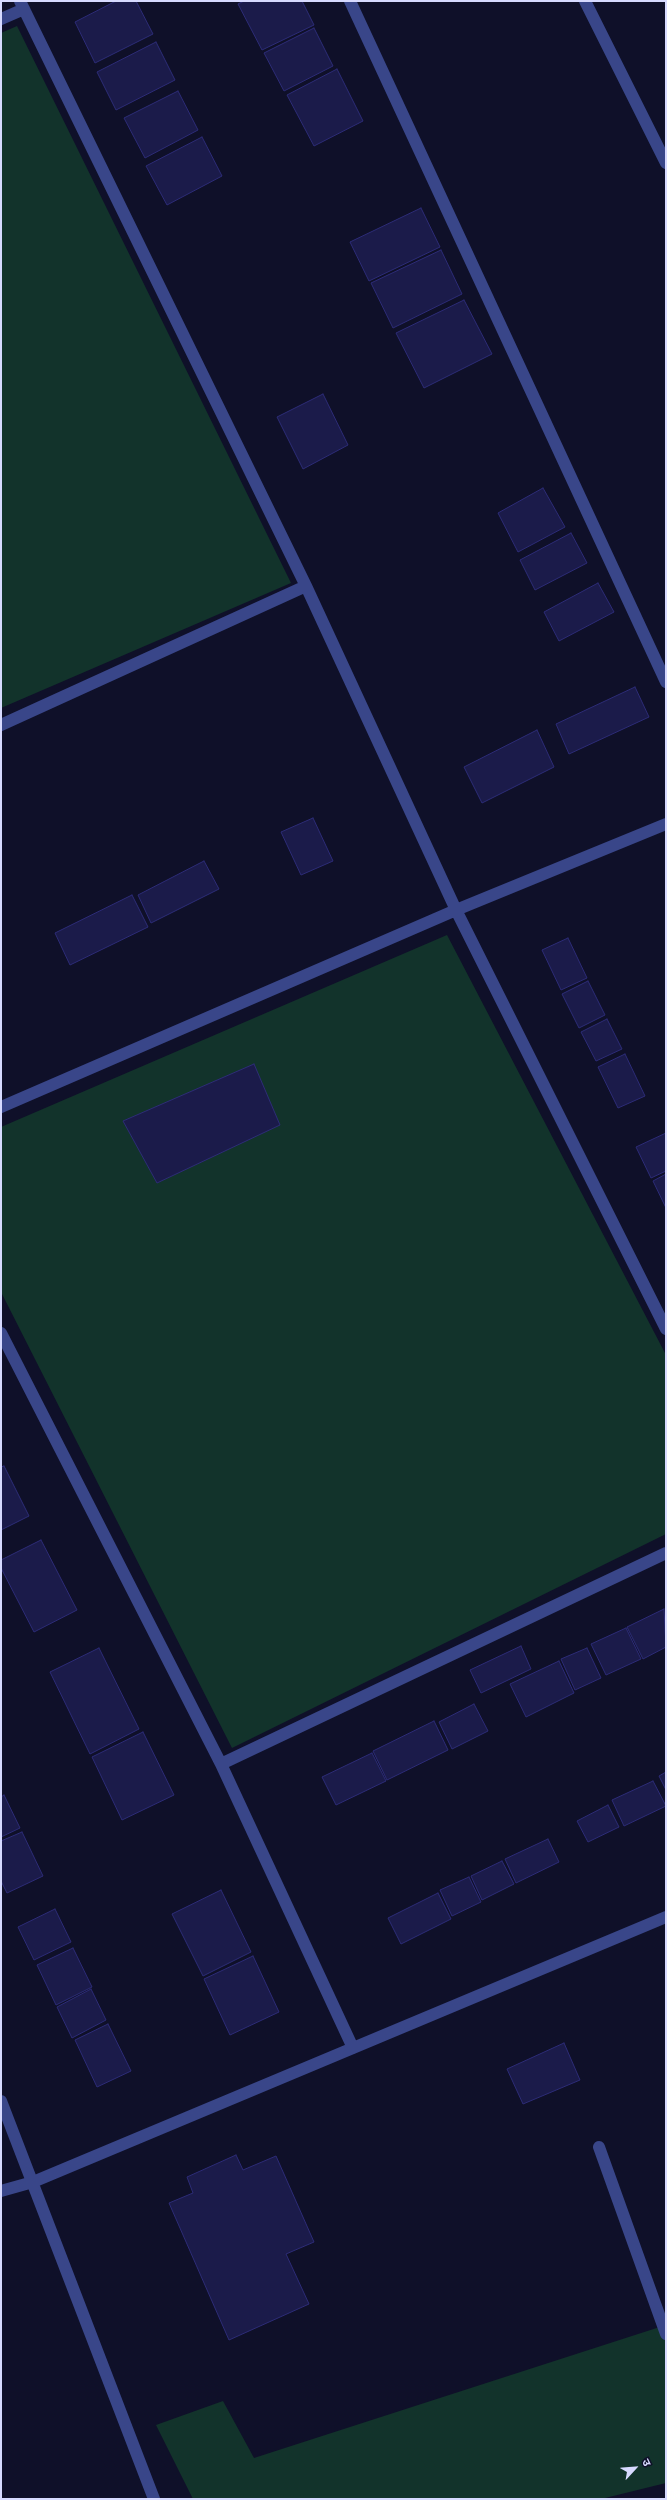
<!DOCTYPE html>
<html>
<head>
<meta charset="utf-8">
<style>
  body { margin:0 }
  #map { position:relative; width:667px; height:2500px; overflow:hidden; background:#0f1029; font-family:"Roboto Condensed","Noto Sans Devanagari",sans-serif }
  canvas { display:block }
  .frame { position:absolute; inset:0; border:2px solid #d7daff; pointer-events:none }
  .north { position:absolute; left:615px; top:2448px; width:40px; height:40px; -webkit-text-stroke:3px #0f1029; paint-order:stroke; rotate:64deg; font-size:11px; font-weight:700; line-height:16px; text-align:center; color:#d7daff }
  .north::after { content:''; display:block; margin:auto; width:14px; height:18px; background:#d7daff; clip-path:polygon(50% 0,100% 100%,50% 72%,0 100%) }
</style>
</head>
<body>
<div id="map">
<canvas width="667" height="2500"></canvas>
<div class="frame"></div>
<div class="north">उ</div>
</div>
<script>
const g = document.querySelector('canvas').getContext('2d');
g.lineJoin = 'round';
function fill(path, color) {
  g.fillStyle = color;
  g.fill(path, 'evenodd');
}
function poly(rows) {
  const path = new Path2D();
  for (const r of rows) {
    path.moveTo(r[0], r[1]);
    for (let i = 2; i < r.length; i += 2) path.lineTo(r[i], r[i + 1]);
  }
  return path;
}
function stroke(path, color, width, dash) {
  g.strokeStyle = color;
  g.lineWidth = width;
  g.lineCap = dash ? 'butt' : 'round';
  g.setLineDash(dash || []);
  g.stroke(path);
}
const green = poly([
  [17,26,291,583,1,708,1,33],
  [447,935,666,1355,666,1534,232,1748,1,1292,1,1127],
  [666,2325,666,2483,601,2499,193,2499,156,2425,223,2401,254,2458]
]);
const building = poly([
  [116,1,136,1,153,34,95,63,75,22,116,1],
  [244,1,302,1,314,25,262,50,238,4,244,1],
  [314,28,333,66,284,91,264,53,314,28],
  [156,42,175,80,116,110,97,72,156,42],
  [337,69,363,121,314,146,287,95,337,69],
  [178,91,198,130,145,158,124,118,178,91],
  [202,137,222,176,167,205,146,166,202,137],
  [421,208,440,247,369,281,350,242,421,208],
  [441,250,462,294,393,328,371,283,441,250],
  [464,300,492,354,424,388,396,333,464,300],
  [323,394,348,445,303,469,277,417,323,394],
  [543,488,565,527,518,552,498,513,543,488],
  [571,533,587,563,535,590,520,560,571,533],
  [598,583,614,612,559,641,544,612,598,583],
  [635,687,649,717,569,754,556,724,635,687],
  [537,730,554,767,482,803,464,767,537,730],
  [313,818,333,861,301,875,281,832,313,818],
  [204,861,219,889,151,923,138,895,204,861],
  [132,895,148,927,70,965,55,933,132,895],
  [568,938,587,978,561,990,542,950,568,938],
  [588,981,605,1015,579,1028,562,994,588,981],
  [607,1019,622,1049,596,1061,581,1032,607,1019],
  [625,1054,645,1096,618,1108,598,1067,625,1054],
  [254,1064,280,1125,157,1183,123,1121,254,1064],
  [666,1133,666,1171,651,1178,636,1147,666,1133],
  [666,1174,666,1208,653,1181,666,1174],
  [4,1466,29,1516,1,1530,1,1467,4,1466],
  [41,1540,77,1610,34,1632,1,1568,1,1560,41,1540],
  [664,1609,666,1647,643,1659,627,1627,664,1609],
  [626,1628,641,1659,606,1675,591,1644,626,1628],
  [521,1646,531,1669,481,1693,470,1670,521,1646],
  [99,1648,139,1729,90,1754,50,1672,99,1648],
  [587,1648,601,1678,575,1690,561,1659,587,1648],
  [559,1661,574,1693,526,1717,510,1684,559,1661],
  [474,1704,488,1731,452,1749,439,1722,474,1704],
  [434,1721,448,1750,387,1780,373,1751,434,1721],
  [143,1732,174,1795,122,1820,92,1757,143,1732],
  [372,1753,386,1781,336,1805,322,1777,372,1753],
  [666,1772,666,1790,659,1776,666,1772],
  [653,1781,666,1806,624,1826,612,1800,653,1781],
  [4,1795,20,1828,1,1837,1,1797,4,1795],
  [608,1805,619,1827,588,1842,577,1821,608,1805],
  [22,1832,43,1876,7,1893,1,1881,1,1841,22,1832],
  [548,1839,559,1862,516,1883,505,1859,548,1839],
  [502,1861,514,1884,482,1900,471,1876,502,1861],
  [469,1877,481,1902,452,1916,440,1890,469,1877],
  [221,1890,251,1952,203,1976,172,1914,221,1890],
  [438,1893,451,1919,401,1944,388,1918,438,1893],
  [55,1909,71,1942,34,1960,18,1927,55,1909],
  [73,1948,92,1987,56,2005,37,1965,73,1948],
  [253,1956,279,2012,230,2035,204,1979,253,1956],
  [91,1989,106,2020,72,2038,57,2007,91,1989],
  [108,2024,131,2071,97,2087,75,2040,108,2024],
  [564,2043,580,2080,523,2104,507,2069,564,2043],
  [236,2155,243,2170,276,2156,314,2242,286,2254,309,2304,229,2340,169,2203,193,2193,187,2177,236,2155]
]);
const minor = poly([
  [20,1,306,586,456,910,666,1329],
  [350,1,666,682],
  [585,1,666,163],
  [1,19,24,9],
  [1,725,306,586],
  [1,1107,456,910,666,824],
  [1,1333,221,1764,353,2048],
  [221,1764,666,1553],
  [1,2101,154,2499],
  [599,2147,666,2334],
  [1,2191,33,2182,666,1917]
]);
fill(green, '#12332b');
fill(building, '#1b1b4a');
stroke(building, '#2d2c77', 1);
stroke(minor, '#394689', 12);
</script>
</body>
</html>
